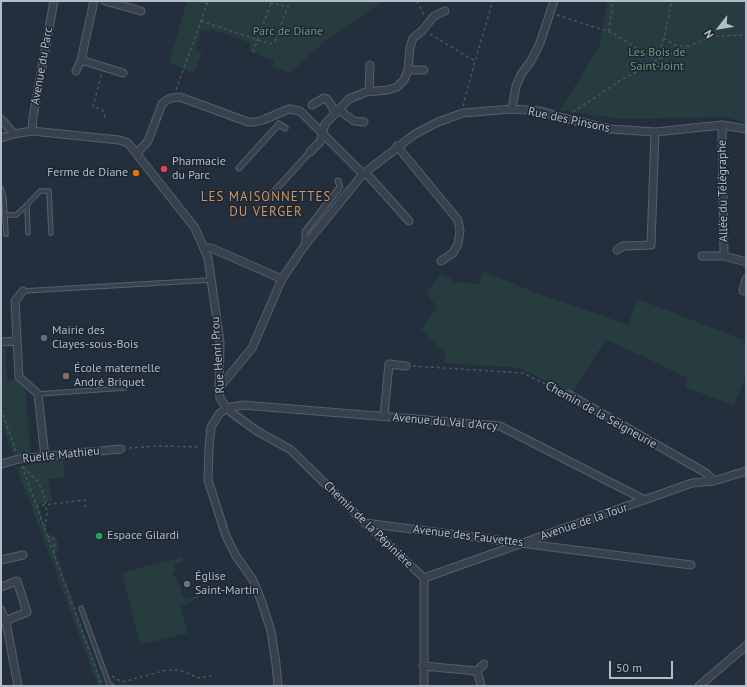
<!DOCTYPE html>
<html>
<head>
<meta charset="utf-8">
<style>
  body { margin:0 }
  #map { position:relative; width:747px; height:687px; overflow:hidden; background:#242f3e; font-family:"PT Sans",sans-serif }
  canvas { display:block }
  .frame { position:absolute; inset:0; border:2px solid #b4bcc9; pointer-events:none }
  .north { position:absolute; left:699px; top:8px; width:40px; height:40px; -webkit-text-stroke:3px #1d2633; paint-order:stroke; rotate:239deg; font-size:11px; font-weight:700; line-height:16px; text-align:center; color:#b4bcc9 }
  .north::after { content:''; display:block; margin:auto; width:14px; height:18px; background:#b4bcc9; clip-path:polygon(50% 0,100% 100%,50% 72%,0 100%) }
  .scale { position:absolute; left:609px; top:661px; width:64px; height:18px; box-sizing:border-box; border:2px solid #b4bcc9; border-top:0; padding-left:5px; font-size:12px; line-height:14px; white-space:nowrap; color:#b4bcc9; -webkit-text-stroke:3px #1d2633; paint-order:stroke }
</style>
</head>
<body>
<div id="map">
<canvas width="747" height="687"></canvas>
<div class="frame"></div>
<div class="north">N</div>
<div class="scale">50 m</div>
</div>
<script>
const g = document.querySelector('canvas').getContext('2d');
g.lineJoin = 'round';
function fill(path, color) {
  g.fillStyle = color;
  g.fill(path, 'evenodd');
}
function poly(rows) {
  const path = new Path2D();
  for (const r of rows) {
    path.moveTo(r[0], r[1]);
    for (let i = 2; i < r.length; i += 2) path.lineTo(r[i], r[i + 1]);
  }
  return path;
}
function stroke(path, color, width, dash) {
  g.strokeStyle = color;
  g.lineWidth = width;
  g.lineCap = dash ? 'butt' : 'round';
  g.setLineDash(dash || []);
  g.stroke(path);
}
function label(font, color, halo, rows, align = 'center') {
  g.font = font + ' "PT Sans",sans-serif';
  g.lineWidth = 3;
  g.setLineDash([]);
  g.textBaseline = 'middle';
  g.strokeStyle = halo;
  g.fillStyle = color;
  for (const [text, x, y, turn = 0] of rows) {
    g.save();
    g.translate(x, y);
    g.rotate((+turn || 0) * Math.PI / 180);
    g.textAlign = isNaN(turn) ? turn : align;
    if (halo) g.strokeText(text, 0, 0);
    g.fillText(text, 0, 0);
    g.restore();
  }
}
const green = poly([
  [187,1,383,1,323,43,290,73,272,66,274,61,249,51,251,43,210,29,209,32,202,30,195,51,202,53,194,73,169,63],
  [608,1,746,1,746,123,725,117,621,119,560,110,599,47],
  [482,271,534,292,628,325,638,299,746,341,746,376,734,405,685,387,688,378,606,339,572,393,519,368,445,363,444,351,436,345,421,329,437,307,426,293,442,273,455,282,479,284],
  [1,347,6,350,7,380,15,379,25,389,31,456,15,460,1,420],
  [60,460,63,461,65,477,48,479,52,501,38,504,48,534,56,537,59,545,56,554,104,686,98,686,31,505,16,467],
  [181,557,183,561,174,565,176,570,172,572,174,578,176,577,182,591,181,592,183,597,186,600,199,594,200,597,181,607,188,633,140,645,122,573]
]);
const path = poly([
  [199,1,207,4],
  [264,1,288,7],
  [417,1,424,15],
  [557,15,613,33,656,61],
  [201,21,270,44,275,41,290,1],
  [609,31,613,1],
  [430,34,475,61,492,4,490,1],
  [664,38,674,45,688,46],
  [253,52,271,3],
  [659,59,672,1],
  [101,75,93,107,102,109,105,117],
  [176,90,208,1],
  [463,106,475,61],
  [573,112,618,82,659,59,701,41,716,36,746,35],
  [413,366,522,373,561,391],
  [1,409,16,451],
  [129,448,158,446,201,447],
  [22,466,102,686],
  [23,467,38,482,44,494,47,513,45,527],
  [36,506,85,500,85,507],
  [47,536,53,538,55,547,53,553],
  [112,676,122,682,167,670,179,670,199,678,211,676]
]);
const service = poly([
  [1,188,4,198,6,234],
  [27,205,40,191,49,191,51,233],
  [5,215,16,215,27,205,28,233],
  [23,291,211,280],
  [38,394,125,388],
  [81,608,109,684,112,686]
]);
const pedestrian = poly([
  [239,168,279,124,285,128],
  [269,197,310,152],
  [305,245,305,232,340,187,338,181]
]);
const minor = poly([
  [105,1,141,11],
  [81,60,123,73],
  [408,70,424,70],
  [76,71,81,60,94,1],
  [369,91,370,65],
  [312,105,324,98,327,99,331,105,335,113],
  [338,109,354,121,364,122],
  [512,109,516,86,522,73,531,61,540,43,554,1],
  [1,119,14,134],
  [722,125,724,256],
  [32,131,33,117,54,1],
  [1,138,14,134,32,131,119,140,128,143,195,228,208,258,220,342,219,388,220,398,227,408,219,414,211,427,209,447,208,480,226,536,236,556,253,580,262,603,271,631,276,664,278,686],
  [397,146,458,220,460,231,458,244,453,253,441,261],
  [310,152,320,142,325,124,349,99,366,92,388,90,397,87,404,80,408,70,410,48,413,38,422,31,434,16,445,11],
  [137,153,148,141,162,104,167,100,171,98,180,97,248,122,255,122,263,120,289,109,300,111,363,174],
  [365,172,409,221],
  [204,248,211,248,282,279],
  [617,250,623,246,651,245,655,132],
  [702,256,724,256,746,262],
  [23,291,15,301,19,377,38,394,45,457],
  [743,291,746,279],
  [1,342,17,341],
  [219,388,252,348,282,279,305,245,363,174,415,134,438,122,463,113,512,109,541,111,563,118,610,129,655,132,722,125,746,129],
  [568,394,706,473,714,481],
  [384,416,389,364,406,366],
  [1,464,19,459,121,449],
  [365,523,691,565],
  [1,560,23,555],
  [424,578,692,483,714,481,746,471],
  [1,587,17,581,27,612,5,621],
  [1,610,7,627,18,686],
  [423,666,477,671,484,664],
  [477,671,481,685],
  [424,686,424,578,365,523,291,450,257,431,232,413,227,408,243,405,500,426,645,500],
  [699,686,746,646]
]);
const markers = [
  [164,169,4,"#e0444e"],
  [136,173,4,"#e8710a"],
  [44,338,4,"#5c6f8a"],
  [66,376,4,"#8d6e63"],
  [99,536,4,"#2e9e5b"],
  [187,584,4,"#6b7280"]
];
const parkNames = [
  ["Parc de Diane",288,32],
  ["Les Bois de",657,53],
  ["Saint-Joint",657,67]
];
const streetNames = [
  ["Avenue du Parc",42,66,-80],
  ["Rue des Pinsons",569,120,12],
  ["Allée du Télégraphe",723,191,-91],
  ["Rue Henri Prou",218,355,-94],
  ["Chemin de la Seigneurie",601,415,29],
  ["Avenue du Val d'Arcy",445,422,5],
  ["Ruelle Mathieu",61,455,-6],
  ["Avenue de la Tour",584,522,-19],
  ["Chemin de la Pépinière",368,525,44],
  ["Avenue des Fauvettes",468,536,7]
];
const poiNames = [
  ["Pharmacie",172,162],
  ["du Parc",172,176],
  ["Ferme de Diane",128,173,"right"],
  ["Mairie des",52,331],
  ["Clayes-sous-Bois",52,345],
  ["École maternelle",74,369],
  ["André Briquet",74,383],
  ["Espace Gilardi",107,536],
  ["Église",195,577],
  ["Saint-Martin",195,591]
];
const neighbourhoodNames = [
  ["LES MAISONNETTES",266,197],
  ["DU VERGER",266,212]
];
fill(green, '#263c3f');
stroke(service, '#565f6c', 5.5);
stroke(pedestrian, '#565f6c', 7);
stroke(minor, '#565f6c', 9);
stroke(path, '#44595c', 1.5, [3, 3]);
stroke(service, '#38414e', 3.5);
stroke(pedestrian, '#38414e', 5);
stroke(minor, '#38414e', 7);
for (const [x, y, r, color] of markers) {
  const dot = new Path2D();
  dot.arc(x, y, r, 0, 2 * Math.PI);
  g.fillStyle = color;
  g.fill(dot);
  stroke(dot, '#1d2633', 1.5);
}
label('12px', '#6b9a76', '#1d2633', parkNames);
label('12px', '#b4bcc9', '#1d2633', streetNames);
label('12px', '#b4bcc9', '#1d2633', poiNames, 'left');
g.letterSpacing = '1px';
label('13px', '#d59563', '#1d2633', neighbourhoodNames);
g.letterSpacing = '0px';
</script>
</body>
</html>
